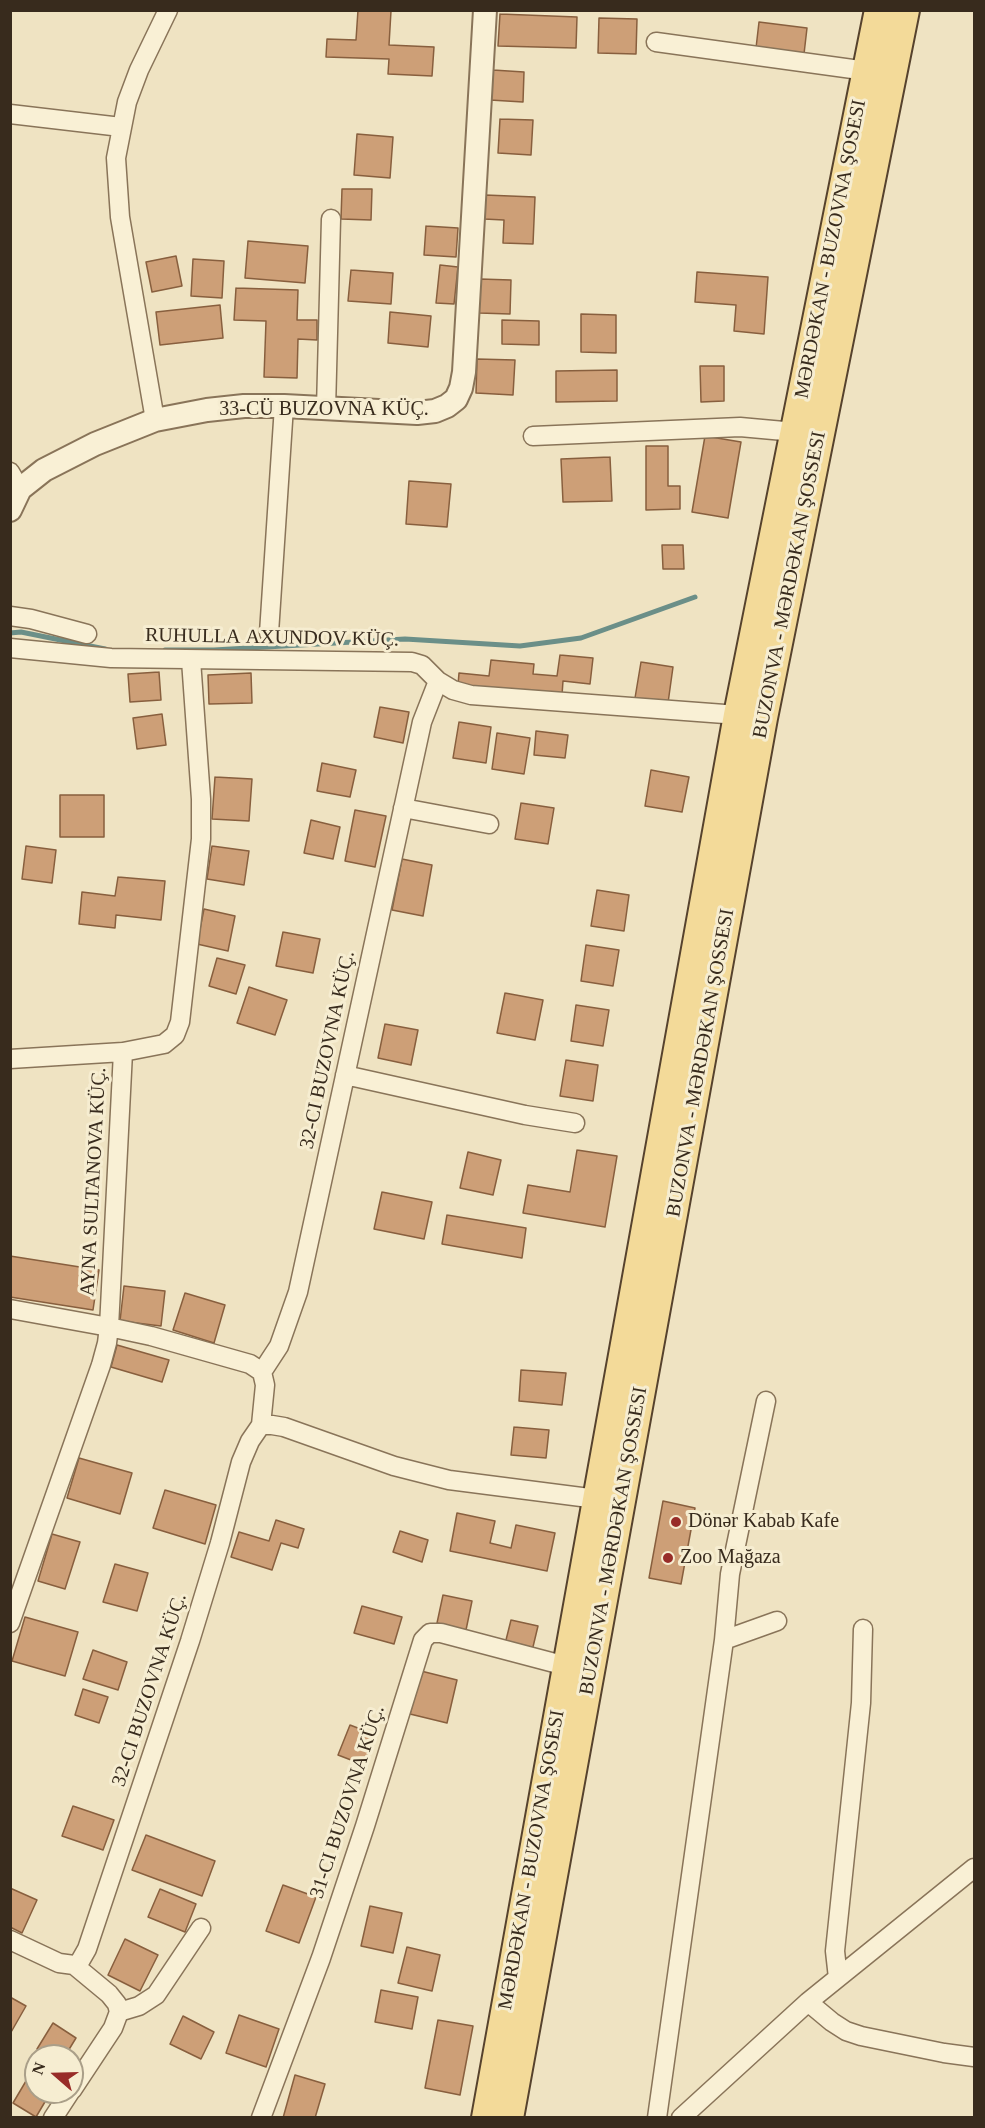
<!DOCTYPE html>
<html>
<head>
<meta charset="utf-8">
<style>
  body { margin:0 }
  #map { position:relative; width:985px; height:2128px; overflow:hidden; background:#efe3c2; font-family:Georgia,serif }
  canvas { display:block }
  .frame { position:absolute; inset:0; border:12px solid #382b1d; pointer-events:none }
  .north { position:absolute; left:24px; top:2044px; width:60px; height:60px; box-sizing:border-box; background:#f6edd1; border:2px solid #aa9f89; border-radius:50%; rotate:290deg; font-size:16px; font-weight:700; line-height:24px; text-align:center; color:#382b1d }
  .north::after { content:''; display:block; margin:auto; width:21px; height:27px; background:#982c28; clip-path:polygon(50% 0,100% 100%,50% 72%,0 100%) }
</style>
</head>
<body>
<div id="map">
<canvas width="985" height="2128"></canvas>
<div class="frame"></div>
<div class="north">N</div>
</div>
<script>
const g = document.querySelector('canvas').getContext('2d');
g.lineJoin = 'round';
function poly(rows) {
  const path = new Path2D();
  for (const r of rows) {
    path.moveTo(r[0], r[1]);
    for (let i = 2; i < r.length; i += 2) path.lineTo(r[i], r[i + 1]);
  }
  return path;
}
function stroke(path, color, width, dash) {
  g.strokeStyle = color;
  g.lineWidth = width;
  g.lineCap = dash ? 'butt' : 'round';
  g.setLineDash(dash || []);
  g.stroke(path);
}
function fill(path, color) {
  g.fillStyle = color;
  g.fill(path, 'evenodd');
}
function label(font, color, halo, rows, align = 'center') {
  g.font = font + ' Georgia,serif';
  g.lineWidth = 6;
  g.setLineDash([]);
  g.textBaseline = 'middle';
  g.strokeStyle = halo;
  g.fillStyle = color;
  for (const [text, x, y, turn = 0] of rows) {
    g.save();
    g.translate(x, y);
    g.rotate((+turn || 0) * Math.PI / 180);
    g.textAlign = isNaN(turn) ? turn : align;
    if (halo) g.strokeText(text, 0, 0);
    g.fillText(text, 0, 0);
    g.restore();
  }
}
const stream = poly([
  [10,633,21,632,105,649],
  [165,650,214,650,405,639,520,646,581,638,695,597]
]);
const building = poly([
  [358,10,422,10,391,11,389,45,434,47,432,76,388,74,389,59,326,57,327,39,356,40,358,10],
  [500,14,577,17,576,48,498,46,500,14],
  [599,18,637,19,636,54,598,53,599,18],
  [759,22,807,28,804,54,756,48,759,22],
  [493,70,524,72,523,102,490,100,493,70],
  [500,119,533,120,531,155,498,153,500,119],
  [357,134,393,137,390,178,354,175,357,134],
  [342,189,372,189,371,220,341,219,342,189],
  [485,195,535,197,533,244,503,243,504,220,484,219,485,195],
  [426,226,458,228,456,257,424,255,426,226],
  [248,241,308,246,305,283,245,278,248,241],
  [176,256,182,286,152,292,146,262,176,256],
  [193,259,224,261,222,298,191,296,193,259],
  [440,265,458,267,454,304,436,303,440,265],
  [351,270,393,273,391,304,348,301,351,270],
  [697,272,768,277,764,334,734,331,736,305,695,302,697,272],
  [480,279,511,280,510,314,479,313,480,279],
  [236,288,298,290,297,320,317,320,317,340,298,339,297,378,264,377,266,321,234,320,236,288],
  [220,305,223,338,160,345,156,312,220,305],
  [390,312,431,316,428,347,388,343,390,312],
  [581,314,616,315,616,353,581,352,581,314],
  [502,320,539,321,539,345,502,344,502,320],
  [477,359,515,360,513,395,476,393,477,359],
  [700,366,724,366,724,401,701,402,700,366],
  [617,370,617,401,556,402,556,371,617,370],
  [705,436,741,442,728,518,692,512,705,436],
  [646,446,668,446,668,486,680,486,680,509,646,510,646,446],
  [610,457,612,501,563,502,561,459,610,457],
  [409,481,451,484,447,527,406,524,409,481],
  [662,545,683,545,684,569,663,569,662,545],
  [560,655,593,658,590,684,563,681,562,695,458,685,459,673,489,676,491,660,534,664,533,674,557,676,560,655],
  [641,662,673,667,668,703,635,698,641,662],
  [159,672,161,700,130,702,128,674,159,672],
  [251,673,252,703,209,704,208,675,251,673],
  [380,707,409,712,403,743,374,737,380,707],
  [162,714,166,745,137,749,133,718,162,714],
  [459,722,491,727,486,763,453,758,459,722],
  [536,731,568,735,565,758,534,755,536,731],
  [497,733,530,738,524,774,492,769,497,733],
  [322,763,356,770,350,797,317,791,322,763],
  [651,770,689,777,682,812,645,806,651,770],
  [215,777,252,779,249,821,212,819,215,777],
  [60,795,104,795,104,837,60,837,60,795],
  [521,803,554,808,548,844,515,839,521,803],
  [355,810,386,816,375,867,345,861,355,810],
  [311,820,340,827,333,859,304,853,311,820],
  [26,846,56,850,52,883,22,879,26,846],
  [212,846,249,851,244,885,207,879,212,846],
  [402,859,432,865,423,916,392,910,402,859],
  [118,877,165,881,161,920,116,915,115,928,79,924,82,892,115,896,118,877],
  [597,890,629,895,624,931,591,926,597,890],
  [204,909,235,916,228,951,197,944,204,909],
  [283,932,320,939,313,973,276,966,283,932],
  [586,945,619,950,613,986,581,981,586,945],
  [217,958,245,965,236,994,209,986,217,958],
  [249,987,287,1000,275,1035,237,1023,249,987],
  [505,993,543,1000,535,1040,497,1033,505,993],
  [576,1005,609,1010,603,1046,571,1041,576,1005],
  [385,1024,418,1030,411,1065,378,1058,385,1024],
  [566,1060,598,1065,593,1101,560,1096,566,1060],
  [577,1150,617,1156,605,1227,523,1213,528,1185,570,1192,577,1150],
  [468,1152,501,1160,493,1195,460,1188,468,1152],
  [382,1192,432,1202,424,1239,374,1229,382,1192],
  [447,1215,526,1228,522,1258,442,1244,447,1215],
  [10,1256,99,1270,93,1310,10,1297,10,1256],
  [124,1286,165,1291,161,1326,120,1321,124,1286],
  [185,1293,225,1305,214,1343,173,1330,185,1293],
  [117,1345,169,1360,162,1382,111,1367,117,1345],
  [521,1370,566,1373,562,1405,519,1401,521,1370],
  [514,1427,549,1430,546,1458,511,1455,514,1427],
  [79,1458,132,1473,120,1514,67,1498,79,1458],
  [165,1490,216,1505,205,1544,153,1528,165,1490],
  [663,1501,695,1508,681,1584,649,1578,663,1501],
  [457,1513,495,1521,490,1543,511,1548,516,1525,555,1533,547,1571,450,1551,457,1513],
  [276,1520,304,1529,298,1548,281,1543,272,1570,231,1557,239,1532,269,1541,276,1520],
  [400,1531,428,1540,422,1562,393,1552,400,1531],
  [52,1534,80,1542,65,1589,38,1581,52,1534],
  [115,1564,148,1573,137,1611,103,1602,115,1564],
  [443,1595,472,1601,466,1630,437,1623,443,1595],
  [362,1606,402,1617,394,1644,354,1633,362,1606],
  [25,1617,78,1632,65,1676,12,1661,25,1617],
  [511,1620,538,1626,532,1651,505,1644,511,1620],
  [93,1650,127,1662,118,1690,83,1679,93,1650],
  [421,1671,457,1680,447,1723,410,1714,421,1671],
  [83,1689,108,1697,99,1723,75,1715,83,1689],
  [350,1725,376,1735,364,1765,338,1755,350,1725],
  [73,1806,114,1820,103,1850,62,1836,73,1806],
  [146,1835,215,1861,202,1896,132,1870,146,1835],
  [283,1885,316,1897,299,1943,266,1931,283,1885],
  [10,1888,37,1900,22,1933,10,1927,10,1888],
  [160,1889,196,1904,185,1932,148,1917,160,1889],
  [370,1906,402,1913,393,1953,361,1946,370,1906],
  [125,1939,158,1955,140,1991,108,1975,125,1939],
  [407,1947,440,1955,432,1991,398,1983,407,1947],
  [381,1990,418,1997,412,2029,375,2022,381,1990],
  [10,1997,26,2006,10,2034,10,1997],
  [239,2015,279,2029,266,2067,226,2053,239,2015],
  [183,2016,214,2032,201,2059,170,2044,183,2016],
  [438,2020,473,2026,460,2095,425,2088,438,2020],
  [53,2023,76,2038,65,2056,48,2056,37,2049,53,2023],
  [295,2075,325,2084,315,2118,283,2118,295,2075],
  [26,2081,36,2087,36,2092,44,2092,49,2095,36,2117,13,2103,26,2081]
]);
const minor = poly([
  [656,42,867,71],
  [10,114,121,127],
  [326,409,331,219],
  [155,420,120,217,116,158,127,102,139,70,168,10],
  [533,436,740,427,795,432],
  [10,472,20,489],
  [10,616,31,619,87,634],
  [269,633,284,406],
  [10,648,111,658,412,662,422,665,438,681,453,690,471,695,738,715],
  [403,808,489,824],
  [10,1059,123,1052],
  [345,1075,525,1115,575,1123],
  [10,1309,109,1327,151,1336,250,1364,262,1372],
  [261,1425,265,1385,262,1372,279,1346,298,1292,422,722,438,681],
  [10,1623,101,1365,107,1343,109,1327,123,1052,164,1044,175,1035,180,1022,201,839,201,799,191,660],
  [724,1640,777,1621],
  [10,1940,59,1963,74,1965],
  [74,1965,79,1963,87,1949,190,1641,220,1543,241,1462,250,1441,261,1425,272,1425,284,1427,394,1466,449,1480,597,1499],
  [838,1978,835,1951,861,1703,863,1629],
  [808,2002,832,2022,846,2031,861,2036,944,2053,974,2057],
  [119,2012,139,2006,156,1995,201,1928],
  [72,2090,113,2028,119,2012,117,2004,109,1994,74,1965],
  [53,2118,70,2092],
  [261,2118,321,1958,365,1826,423,1640,430,1633,441,1633,566,1666],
  [657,2118,724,1640,730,1574,766,1401],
  [681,2118,808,2002,974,1868]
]);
const tertiary = poly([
  [10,510,20,489,44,470,95,444,155,420,207,410,244,406,284,406,417,413,435,411,447,406,456,399,461,388,464,372,485,10]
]);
const primary = poly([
  [486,2118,738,715,879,10],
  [509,2118,763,718,905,10]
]);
const markers = [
  [676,1522,6,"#982c28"],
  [668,1558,6,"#982c28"]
];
const streetNames = [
  ["MƏRDƏKAN - BUZOVNA ŞOSESI",831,249,-79],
  ["33-CÜ BUZOVNA KÜÇ.",324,410],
  ["BUZONVA - MƏRDƏKAN ŞOSSESI",790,585,-79],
  ["RUHULLA AXUNDOV KÜÇ.",272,638,1],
  ["32-CI BUZOVNA KÜÇ.",328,1050,-78],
  ["BUZONVA - MƏRDƏKAN ŞOSSESI",701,1063,-80],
  ["AYNA SULTANOVA KÜÇ.",94,1182,-87],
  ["BUZONVA - MƏRDƏKAN ŞOSSESI",614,1541,-80],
  ["32-CI BUZOVNA KÜÇ.",150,1690,-72],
  ["31-CI BUZOVNA KÜÇ.",348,1802,-72],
  ["MƏRDƏKAN - BUZOVNA ŞOSESI",532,1860,-80]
];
const poiNames = [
  ["Dönər Kabab Kafe",688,1522],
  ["Zoo Mağaza",680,1558]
];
stroke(stream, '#6b8f88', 5);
fill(building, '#cd9f77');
stroke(building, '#885f3e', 1.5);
stroke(minor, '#897459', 21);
stroke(tertiary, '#897459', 26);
stroke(primary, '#56422d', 32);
stroke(minor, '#f9f0d5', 18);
stroke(tertiary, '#f9f0d5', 22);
stroke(primary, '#f3da99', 28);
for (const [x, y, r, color] of markers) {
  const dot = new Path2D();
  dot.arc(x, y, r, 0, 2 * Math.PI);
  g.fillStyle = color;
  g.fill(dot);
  stroke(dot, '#f6edd1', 2);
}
label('20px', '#382b1d', '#f6edd1', streetNames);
label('20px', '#382b1d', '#f6edd1', poiNames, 'left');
</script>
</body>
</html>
